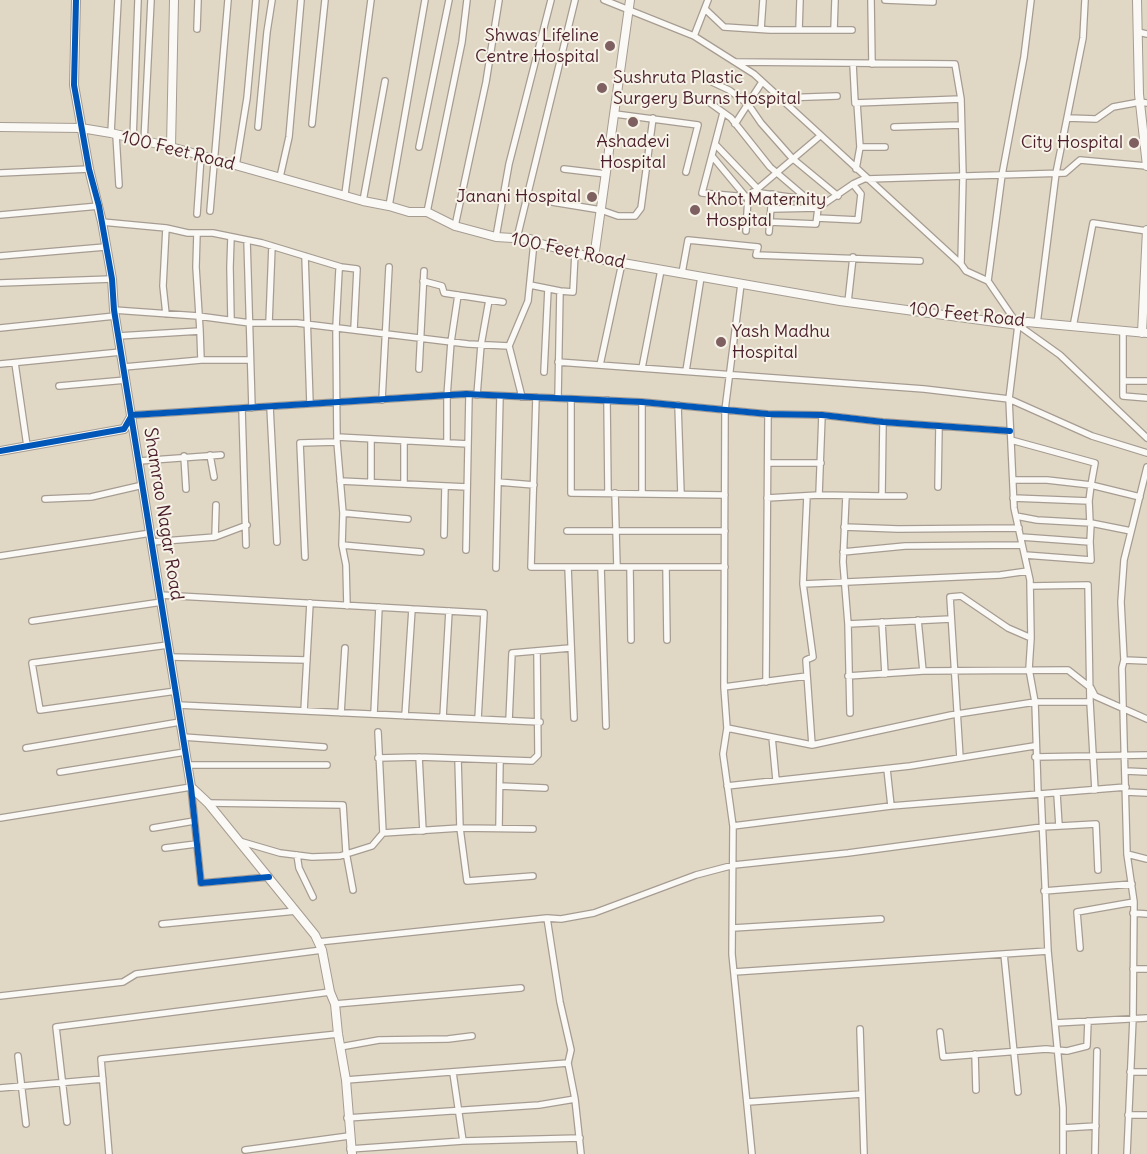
<!DOCTYPE html>
<html>
<head>
<meta charset="utf-8">
<style>
  body { margin:0 }
  canvas { display:block; background:#e0d8c5 }
</style>
</head>
<body>
<canvas width="1147" height="1154"></canvas>
<script>
const g = document.querySelector('canvas').getContext('2d');
g.lineJoin = 'round';
function poly(rows) {
  const path = new Path2D();
  for (const r of rows) {
    path.moveTo(r[0], r[1]);
    for (let i = 2; i < r.length; i += 2) path.lineTo(r[i], r[i + 1]);
  }
  return path;
}
function stroke(path, color, width, dash) {
  g.strokeStyle = color;
  g.lineWidth = width;
  g.lineCap = dash ? 'butt' : 'round';
  g.setLineDash(dash || []);
  g.stroke(path);
}
function label(font, color, halo, rows, align = 'center') {
  g.font = font + ' Delius,sans-serif';
  g.lineWidth = 4;
  g.setLineDash([]);
  g.textBaseline = 'middle';
  g.strokeStyle = halo;
  g.fillStyle = color;
  for (const [text, x, y, turn = 0] of rows) {
    g.save();
    g.translate(x, y);
    g.rotate((+turn || 0) * Math.PI / 180);
    g.textAlign = isNaN(turn) ? turn : align;
    if (halo) g.strokeText(text, 0, 0);
    g.fillText(text, 0, 0);
    g.restore();
  }
}
const street = poly([
  [604,0,694,36,754,74,961,264,966,271,988,281,1018,325,1060,355,1147,438],
  [871,0,872,64],
  [885,0,933,2,933,0],
  [705,9,724,27,770,30,852,30],
  [197,29,198,0],
  [761,29,763,0],
  [799,30,800,0],
  [834,30,835,0],
  [1138,32,1147,34],
  [694,36,708,0],
  [736,62,955,64,961,99,963,176,961,264],
  [853,64,855,103,961,99],
  [712,82,729,90,748,104,761,123,792,158,838,196],
  [780,98,837,96],
  [706,100,731,118,770,167,818,208,853,184,866,178],
  [723,113,702,193,748,197],
  [615,114,698,125,686,172],
  [1068,118,1096,119,1113,107,1140,102,1147,103],
  [312,124,325,0],
  [735,124,762,82],
  [258,127,267,32,272,0],
  [894,127,961,125],
  [111,133,118,0],
  [116,135,119,185],
  [133,139,138,0],
  [144,142,151,0],
  [715,144,757,188],
  [419,147,449,0],
  [860,147,885,147],
  [712,156,746,197],
  [236,166,247,98,256,0],
  [564,169,606,174],
  [856,169,860,147,857,103],
  [0,173,89,169],
  [280,177,289,137,301,0],
  [867,179,1065,173,1080,160,1146,166],
  [753,192,804,199],
  [345,194,371,0],
  [363,201,385,81],
  [552,202,601,210,618,216,635,216,641,208,653,118],
  [389,206,425,0],
  [210,211,228,0],
  [427,212,462,42,467,0],
  [197,214,201,156],
  [0,215,99,206],
  [817,218,858,220,861,194,853,184],
  [102,222,166,228,188,233,213,233,262,243,341,267],
  [770,222,816,224,818,208,771,209],
  [455,226,486,82,499,0],
  [166,228,163,286,166,314],
  [746,231,748,197,820,136],
  [769,232,772,194],
  [496,237,509,164,551,0],
  [517,238,575,0],
  [247,240,252,408],
  [0,256,105,247],
  [305,256,310,404],
  [682,273,688,240,758,247,756,255,920,261],
  [423,281,442,286,444,293,503,302],
  [988,281,1002,175,1024,57,1031,0],
  [0,283,112,279],
  [741,284,725,410,724,687,727,728,723,754,733,826,732,954,752,1154],
  [530,285,560,291,558,398],
  [560,291,573,292,575,253],
  [848,302,853,257],
  [114,310,198,316,250,323,297,323,468,344,509,346],
  [231,320,230,267,231,237],
  [269,323,272,246],
  [1037,324,1056,173,1083,38,1085,0],
  [1018,325,1009,399,1014,508,1030,580,1031,638,1029,669,1035,702,1038,794],
  [1073,327,1093,223,1147,231],
  [0,328,115,316],
  [354,329,357,269,341,267,339,270,336,327,337,442,343,513,342,545,421,552],
  [200,331,201,360],
  [1123,331,1123,381,1147,381],
  [118,336,200,331,196,267,197,233],
  [558,362,924,389,1009,399,1092,436,1147,453],
  [15,363,27,446],
  [0,364,121,352],
  [600,365,622,263],
  [124,367,201,360,250,360],
  [642,368,661,270],
  [419,369,424,271],
  [686,371,701,277],
  [544,372,548,289],
  [1123,381,1123,396,1147,398],
  [59,386,126,380],
  [477,395,481,345,489,300],
  [522,397,509,346,528,301,534,242],
  [536,397,531,567,725,567],
  [571,399,571,493,725,495],
  [382,400,389,267],
  [607,400,608,493],
  [642,402,642,494],
  [678,405,681,494],
  [270,407,277,542],
  [242,409,246,545],
  [132,415,466,394,642,402,768,414,822,415,883,422,1010,431],
  [822,415,819,495,882,496,883,422],
  [337,437,468,444],
  [371,439,371,482],
  [1011,440,1095,463,1091,485,1047,480,1013,480],
  [404,441,404,484],
  [447,443,447,396,451,342,458,295],
  [210,455,214,477],
  [184,456,186,489],
  [139,461,221,455],
  [768,463,821,463],
  [340,481,467,487],
  [498,482,534,485],
  [938,487,939,426],
  [615,493,617,567],
  [807,496,803,584,813,657,806,660,812,745],
  [846,496,843,562,848,624],
  [882,496,904,496],
  [767,498,819,495],
  [1013,498,1089,501,1090,523],
  [45,499,91,497,143,485],
  [1089,501,1091,485,1140,497],
  [343,513,408,519],
  [1016,516,1037,520,1091,523,1090,542],
  [1091,523,1131,531],
  [844,527,898,529,1019,528],
  [567,531,725,531],
  [444,535,445,486],
  [215,537,247,525],
  [1021,537,1090,542,1091,560,1025,555],
  [152,542,215,537,216,505],
  [342,545,346,565,347,606],
  [466,550,469,395],
  [843,552,905,546,1021,545],
  [0,556,151,533],
  [305,557,300,443,337,442],
  [568,567,574,718],
  [601,567,606,726],
  [630,567,631,640],
  [666,567,667,640],
  [496,568,500,396],
  [803,584,1000,575,1028,571],
  [160,595,484,613,478,719],
  [918,620,923,671],
  [32,621,162,602],
  [882,622,885,674],
  [168,645,32,663,40,710,176,691],
  [170,657,307,660],
  [1124,660,1147,661],
  [848,676,923,671,1068,670,1091,688,1095,696,1147,719],
  [766,682,768,414],
  [724,687,807,676],
  [1090,702,1095,790],
  [178,705,540,722],
  [304,711,310,603],
  [341,713,345,648],
  [850,713,848,624,951,619],
  [374,714,379,607],
  [405,716,412,609],
  [443,717,449,611],
  [509,721,512,653,570,648],
  [727,728,812,745,951,715,1035,702,1090,702,1088,585,1030,586],
  [183,737,324,747],
  [772,737,776,780],
  [26,748,180,722],
  [419,757,423,831],
  [1035,757,1147,755],
  [378,758,419,757,532,761,538,755,537,651],
  [960,758,950,597,961,596,1008,628,1031,638],
  [458,759,460,828,467,881,533,876],
  [187,765,327,765],
  [887,769,891,806],
  [1126,771,1147,772],
  [60,772,185,752],
  [500,786,545,788],
  [727,786,910,766,1034,746],
  [1126,792,1147,793],
  [1041,794,1048,951,1063,1108,1063,1154],
  [1057,794,1059,826],
  [208,803,343,805,346,852,353,890],
  [0,818,191,787,201,883,269,877],
  [733,826,891,806,1126,787],
  [153,828,194,821],
  [499,828,500,760],
  [383,833,460,828,533,829],
  [239,841,280,853,312,857,340,856,372,846,383,833,378,732],
  [165,848,196,844],
  [1127,854,1147,859],
  [297,855,299,868,313,897],
  [1044,891,1132,884],
  [1133,913,1147,914],
  [547,918,561,919,594,913,696,875,734,865,848,853,1042,827,1096,824,1098,870],
  [162,924,296,911],
  [733,928,881,919],
  [318,942,547,918,560,1002,571,1050,568,1063,575,1099,581,1154],
  [1080,948,1077,912,1134,902],
  [1004,954,1018,1092],
  [1133,969,1147,969],
  [734,972,1048,951],
  [0,996,123,982,136,974,322,950],
  [335,1004,521,988],
  [1055,1023,1147,1018],
  [860,1029,864,1154],
  [940,1032,943,1057,1046,1049,1067,1051,1087,1046,1088,1021],
  [340,1047,379,1040,448,1039,472,1036],
  [975,1054,976,1090],
  [18,1056,26,1124],
  [1130,1072,1147,1072],
  [453,1073,463,1141],
  [346,1080,568,1063],
  [0,1088,103,1079],
  [748,1102,862,1094],
  [1128,1115,1147,1115],
  [347,1118,539,1105,575,1099],
  [67,1122,56,1027,330,992],
  [1063,1128,1096,1126],
  [350,1149,463,1141,580,1138],
  [245,1150,349,1136],
  [109,1154,101,1059,338,1034],
  [1095,1154,1097,1051],
  [1127,1154,1133,1018,1134,902,1127,854,1122,668,1124,660,1121,602,1124,560,1147,467]
]);
const secondary = poly([
  [76,0,74,85,89,169,102,222,112,279,114,310,191,787,208,803,315,935,322,950,330,992,335,1004,338,1034,346,1080,352,1154],
  [1137,0,1139,94,1147,166],
  [0,127,81,128,111,133,171,147,363,201,389,206,409,212,427,212,455,226,496,237,530,239,534,242,594,258,840,301,1018,325,1027,322,1147,333],
  [171,147,174,0],
  [594,258,630,0],
  [1142,333,1147,230],
  [0,451,124,429,132,415]
]);
const cycleway = poly([
  [76,0,74,85,89,169,99,206,112,279,114,310,191,787,201,883,269,877],
  [0,451,124,429,132,415,466,394,642,402,768,414,822,415,883,422,1010,431]
]);
const markers = [
  [610,46,6,"#7e6061"],
  [602,88,6,"#7e6061"],
  [633,122,6,"#7e6061"],
  [1134,143,6,"#7e6061"],
  [592,197,6,"#7e6061"],
  [695,210,6,"#7e6061"],
  [721,342,6,"#7e6061"]
];
const poiNames = [
  ["Shwas Lifeline",599,36],
  ["Centre Hospital",599,57],
  ["Sushruta Plastic",613,78,"left"],
  ["Surgery Burns Hospital",613,99,"left"],
  ["Ashadevi",633,142,"center"],
  ["Hospital",633,163,"center"],
  ["City Hospital",1123,143],
  ["Janani Hospital",581,197],
  ["Khot Maternity",706,200,"left"],
  ["Hospital",706,221,"left"],
  ["Yash Madhu",732,332,"left"],
  ["Hospital",732,353,"left"]
];
const streetNames = [
  ["100 Feet Road",178,151,14],
  ["100 Feet Road",568,251,12],
  ["100 Feet Road",967,315,6],
  ["Shamrao Nagar Road",163,514,81]
];
stroke(street, '#a69c92', 8);
stroke(secondary, '#a69c92', 10);
stroke(street, '#faf9f6', 5.5);
stroke(secondary, '#faf9f6', 8);
stroke(cycleway, '#0057b8', 6);
for (const [x, y, r, color] of markers) {
  const dot = new Path2D();
  dot.arc(x, y, r, 0, 2 * Math.PI);
  g.fillStyle = color;
  g.fill(dot);
  stroke(dot, '#f7f3e8', 2);
}
label('18px', '#4a1f2b', '#f7f3e8', poiNames, 'right');
label('18px', '#4a1f2b', '#f7f3e8', streetNames);
</script>
</body>
</html>
